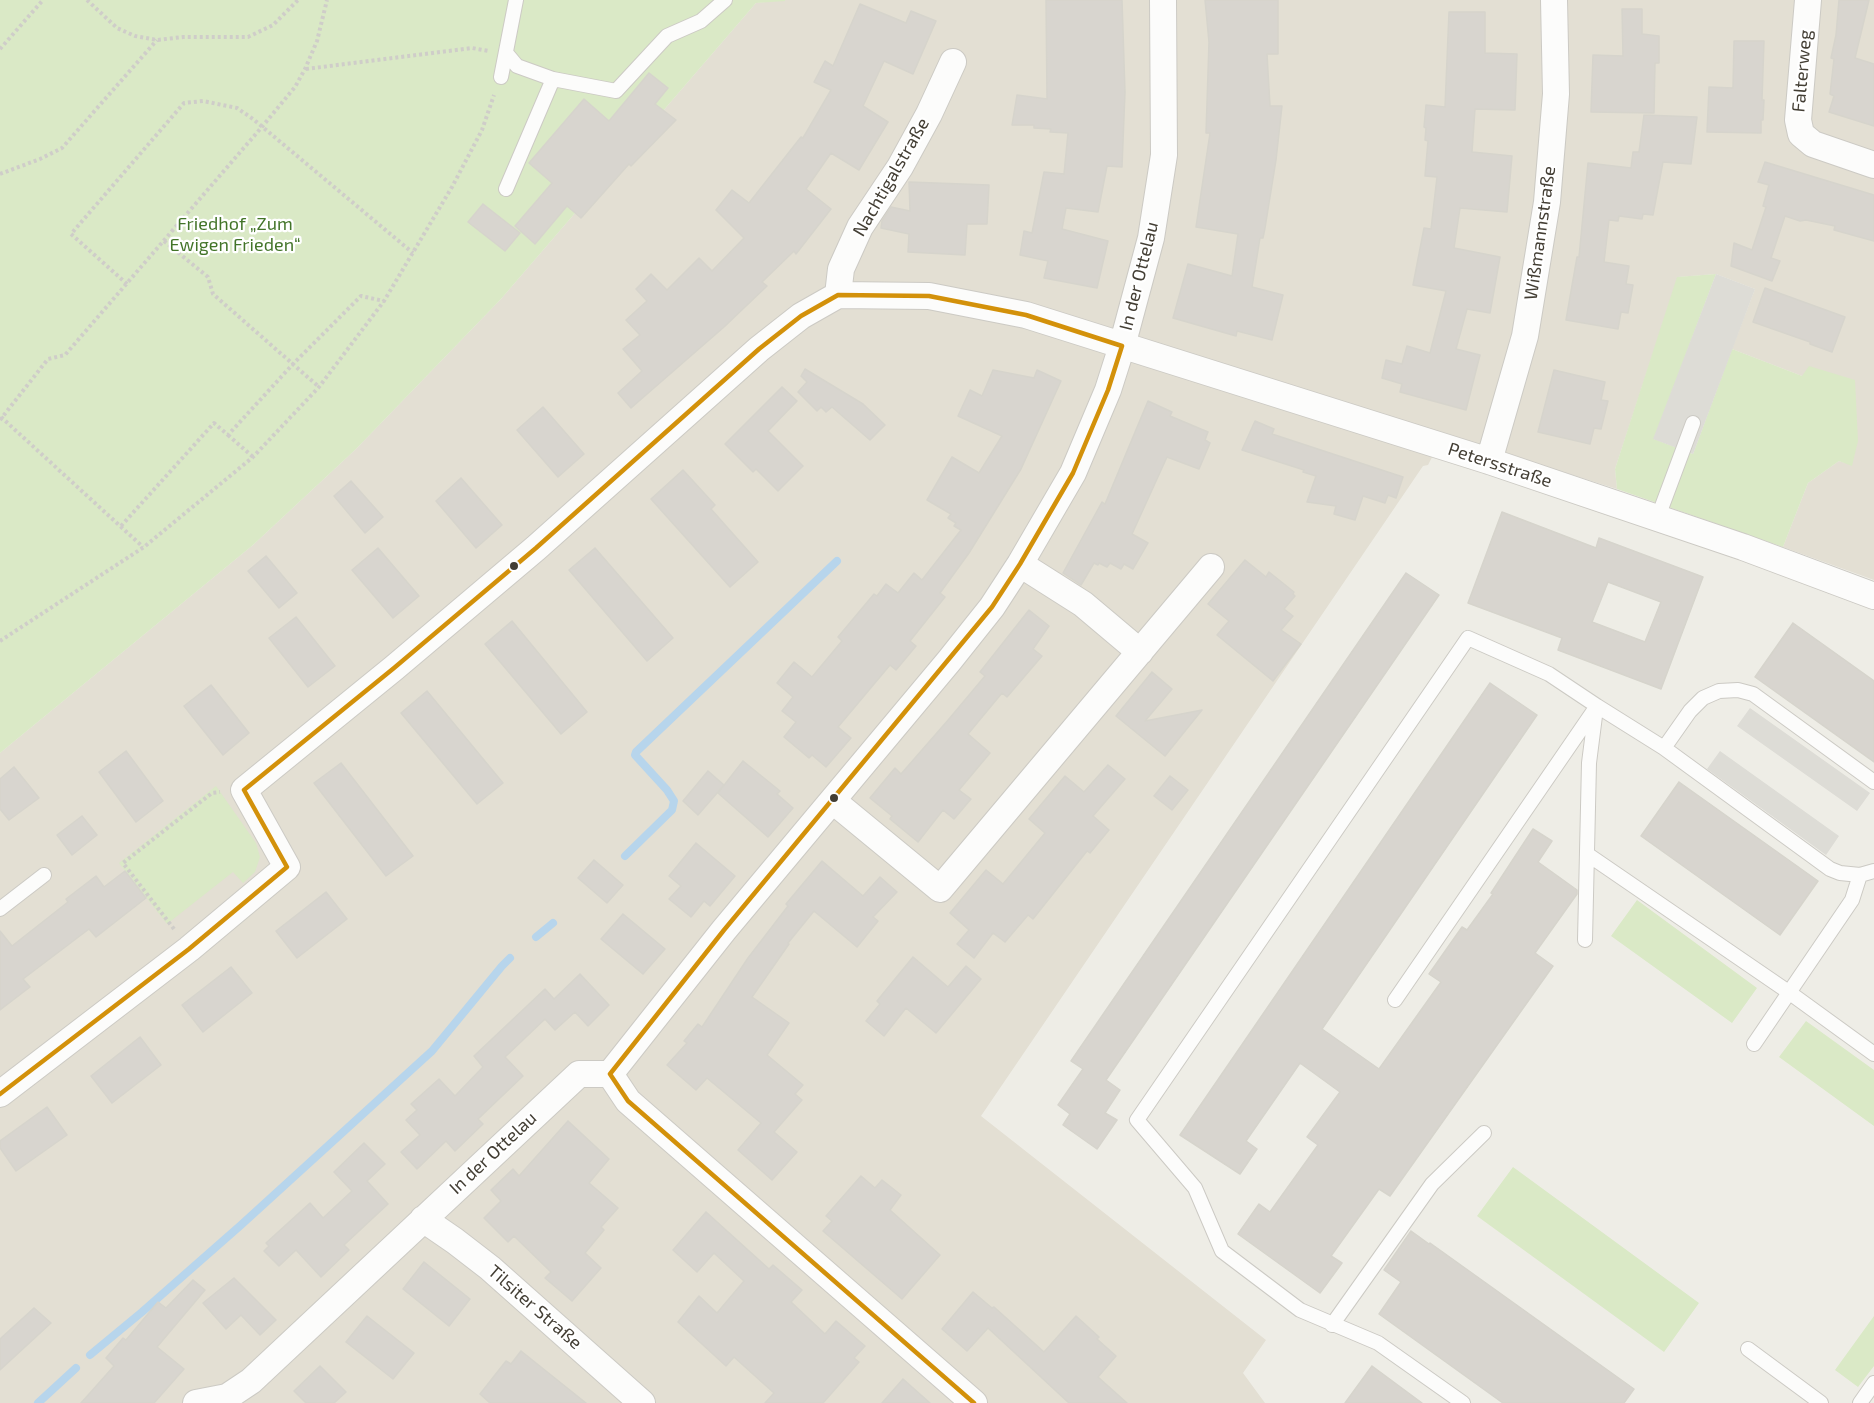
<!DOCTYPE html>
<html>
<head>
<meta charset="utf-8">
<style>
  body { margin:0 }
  canvas { display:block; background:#eeede6 }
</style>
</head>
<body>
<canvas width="1874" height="1403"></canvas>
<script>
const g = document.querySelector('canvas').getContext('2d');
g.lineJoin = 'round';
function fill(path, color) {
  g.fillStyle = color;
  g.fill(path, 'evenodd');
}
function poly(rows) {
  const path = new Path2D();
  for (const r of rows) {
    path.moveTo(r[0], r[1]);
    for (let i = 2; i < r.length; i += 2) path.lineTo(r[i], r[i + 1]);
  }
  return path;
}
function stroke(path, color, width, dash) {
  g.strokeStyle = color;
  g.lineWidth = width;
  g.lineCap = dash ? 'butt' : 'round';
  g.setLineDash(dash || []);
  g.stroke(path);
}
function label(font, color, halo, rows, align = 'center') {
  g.font = font + ' "Exo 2",sans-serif';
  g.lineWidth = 4.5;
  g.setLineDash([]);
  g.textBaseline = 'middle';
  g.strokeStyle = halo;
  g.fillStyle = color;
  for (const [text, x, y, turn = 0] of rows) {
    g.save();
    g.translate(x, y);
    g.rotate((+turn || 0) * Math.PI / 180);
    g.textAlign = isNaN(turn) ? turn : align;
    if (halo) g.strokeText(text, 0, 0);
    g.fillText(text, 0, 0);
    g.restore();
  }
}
const residential = poly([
  [785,0,1874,0,1874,580,1783,547,1808,483,1839,461,1852,465,1802,376,1732,349,1755,289,1716,274,1678,277,1615,469,1617,489,1444,434,1428,465,1423,466,981,1116,1266,1340,1243,1373,1265,1403,0,1403,0,753,253,545,356,449,501,299,756,3]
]);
const green = poly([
  [0,0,785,0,785,1,756,3,501,299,356,449,253,545,0,753],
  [1716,274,1654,439,1693,454,1732,349,1802,376,1809,366,1855,380,1858,441,1852,466,1839,461,1808,483,1783,547,1617,489,1615,469,1677,277],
  [216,786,256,843,260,857,255,872,243,883,233,872,167,924,119,863],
  [1637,900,1757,988,1732,1023,1611,936],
  [1806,1021,1874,1070,1874,1126,1779,1057],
  [1513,1167,1699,1303,1664,1352,1477,1216],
  [1874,1316,1874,1366,1858,1387,1835,1370]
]);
const parking = poly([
  [1716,274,1755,289,1693,454,1653,439],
  [1750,708,1870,793,1857,811,1737,726],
  [1720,751,1839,836,1826,855,1707,769]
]);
const stream = poly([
  [625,856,672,810,674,801,667,790,635,755,636,752,837,561],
  [536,937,553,923],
  [90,1355,142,1312,241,1225,432,1051,502,966,510,958],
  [38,1403,76,1368]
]);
const building = poly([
  [1046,0,1122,0,1125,92,1122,167,1107,166,1098,212,1066,208,1062,229,1108,241,1097,288,1044,278,1048,261,1020,255,1024,231,1032,233,1044,172,1064,174,1068,133,1050,132,1051,129,1034,128,1034,125,1012,125,1017,95,1047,99,1046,0],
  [1205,0,1278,0,1278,54,1267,54,1270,106,1282,106,1276,160,1265,228,1263,238,1260,238,1252,287,1283,295,1272,340,1237,331,1236,336,1173,318,1188,264,1232,276,1238,234,1196,227,1210,133,1206,133,1209,42,1205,0],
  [1839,0,1869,0,1855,58,1874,64,1874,126,1829,112,1834,96,1830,94,1834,59,1831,58,1836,35,1839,0],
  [860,4,906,23,911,11,936,21,913,74,884,61,863,106,888,122,859,170,831,153,806,189,831,209,796,254,794,251,762,282,767,286,724,327,631,408,618,393,642,371,623,349,640,335,626,320,647,301,636,289,651,274,667,290,699,258,712,271,744,238,716,210,732,190,749,203,801,137,803,138,831,90,814,82,825,61,833,66,860,4],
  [1622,9,1642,9,1642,34,1659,36,1659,63,1655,63,1654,113,1591,112,1593,55,1623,56,1622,9],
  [1449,12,1485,12,1485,53,1517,54,1515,110,1475,109,1472,152,1512,156,1507,212,1460,208,1454,248,1500,257,1490,313,1467,309,1456,349,1480,355,1466,410,1400,392,1402,384,1382,378,1386,360,1402,364,1407,346,1430,353,1446,291,1413,285,1424,228,1431,229,1437,177,1425,176,1428,141,1425,140,1426,128,1424,127,1426,105,1445,107,1449,12],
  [1734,41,1764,41,1762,100,1764,100,1763,120,1761,120,1761,133,1707,132,1709,87,1733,88,1734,41],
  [649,73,668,88,655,104,676,120,631,166,629,164,581,218,567,206,535,244,515,226,552,183,529,163,584,99,609,121,649,73],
  [1644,115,1697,117,1691,164,1663,162,1653,215,1643,214,1642,219,1619,216,1618,221,1609,220,1604,262,1629,266,1626,284,1633,285,1628,313,1621,312,1618,329,1566,320,1577,257,1579,257,1588,163,1631,168,1633,152,1639,152,1644,115],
  [1765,162,1874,195,1874,241,1834,230,1835,226,1806,220,1800,221,1785,216,1771,258,1780,261,1772,281,1731,266,1734,243,1752,250,1766,207,1763,206,1769,185,1758,182,1765,162],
  [909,182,989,185,987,224,967,224,965,255,908,252,909,234,881,228,882,221,891,207,910,211,909,182],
  [483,204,520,233,505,251,468,222,483,204],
  [1765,288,1845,317,1832,352,1810,344,1810,342,1753,322,1765,288],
  [805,369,863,404,885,425,870,440,832,407,826,412,821,407,817,411,798,392,807,382,801,376,805,369],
  [993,370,1034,378,1037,370,1061,381,1021,469,969,553,940,593,945,597,910,641,916,646,896,670,890,665,838,727,851,738,826,767,812,755,809,758,784,737,796,722,782,711,793,697,777,683,794,662,812,677,842,641,838,637,874,594,877,596,886,584,898,593,914,573,922,580,961,530,954,526,956,523,948,518,951,514,927,500,952,457,979,473,1002,436,958,416,970,390,982,396,993,370],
  [1554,370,1605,382,1601,400,1608,401,1601,429,1594,428,1590,444,1538,432,1554,370],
  [782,387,797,401,768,431,803,466,778,491,756,469,753,472,725,444,782,387],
  [1148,401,1172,412,1170,416,1208,432,1205,440,1210,443,1199,469,1167,457,1132,534,1148,543,1133,569,1124,564,1121,569,1110,563,1107,567,1099,563,1098,565,1094,563,1081,585,1063,573,1102,502,1105,504,1148,401],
  [543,407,584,454,558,477,517,430,543,407],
  [1255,421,1274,429,1272,434,1403,477,1396,498,1388,495,1385,503,1363,496,1355,520,1334,514,1336,506,1307,502,1316,476,1303,472,1304,470,1242,450,1255,421],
  [683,470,715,505,711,509,758,562,730,587,651,499,683,470],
  [461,478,502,525,476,548,436,501,461,478],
  [351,481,383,517,365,533,334,496,351,481],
  [1502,512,1596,548,1599,538,1703,577,1661,689,1558,650,1562,638,1468,603,1502,512],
  [1608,582,1661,602,1645,642,1592,622,1608,582],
  [378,548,419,596,393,618,352,570,378,548],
  [595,548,673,638,647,661,569,570,595,548],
  [266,556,297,593,279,608,248,571,266,556],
  [1245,560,1266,577,1269,572,1294,592,1293,594,1295,596,1284,609,1293,616,1281,630,1301,644,1273,681,1217,635,1229,621,1208,604,1245,560],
  [1406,573,1439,595,1106,1080,1120,1090,1105,1113,1117,1120,1097,1149,1063,1125,1070,1114,1058,1105,1083,1069,1071,1061,1406,573],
  [1029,610,1049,626,1033,649,1042,656,1007,697,1002,693,968,734,990,753,959,790,971,799,954,819,943,810,918,842,890,819,892,816,870,798,895,768,901,774,949,719,985,676,980,672,1029,610],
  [296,617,335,666,308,687,269,638,296,617],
  [512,621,587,712,561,734,485,644,512,621],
  [1793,623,1874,681,1874,762,1755,677,1793,623],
  [1152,672,1172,689,1145,721,1202,710,1165,756,1116,716,1152,672],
  [1490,683,1537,715,1322,1029,1379,1069,1441,982,1429,974,1462,927,1467,930,1493,894,1491,893,1533,829,1552,841,1538,862,1577,890,1577,894,1535,953,1553,966,1390,1196,1379,1189,1331,1256,1342,1263,1320,1293,1238,1234,1259,1204,1270,1212,1318,1145,1307,1137,1340,1092,1300,1063,1246,1141,1257,1149,1240,1174,1180,1135,1490,683],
  [211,685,249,733,223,755,184,706,211,685],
  [427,691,503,783,477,804,401,713,427,691],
  [126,751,163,801,136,822,99,772,126,751],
  [743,761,780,791,777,794,793,808,768,837,718,793,743,761],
  [341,763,413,856,386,876,314,783,341,763],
  [1108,765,1125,779,1093,816,1109,830,1090,853,1087,851,1033,919,1028,915,1005,942,993,933,974,958,957,944,969,930,950,913,986,870,1003,884,1045,833,1029,819,1065,776,1084,792,1108,765],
  [14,767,39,798,9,820,0,809,0,779,14,767],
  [708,771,724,785,698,815,683,801,708,771],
  [1170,776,1188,790,1172,810,1154,796,1170,776],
  [1679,782,1818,881,1780,935,1641,836,1679,782],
  [82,816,97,835,72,855,57,835,82,816],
  [696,843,735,876,710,906,704,901,691,917,669,899,681,886,669,876,696,843],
  [594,860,623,885,607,903,578,878,594,860],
  [822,861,863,896,880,877,897,892,873,917,878,921,857,947,814,911,788,943,789,944,752,997,789,1023,767,1055,803,1085,795,1094,802,1100,774,1132,797,1152,772,1180,738,1150,761,1123,707,1078,696,1090,667,1065,687,1043,684,1041,698,1024,702,1027,748,958,788,906,786,904,822,861],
  [125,871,146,898,96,937,89,929,23,979,30,987,0,1010,0,931,12,946,68,902,66,899,96,876,104,887,125,871],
  [326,892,347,919,297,958,276,931,326,892],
  [623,914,665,949,643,974,601,939,623,914],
  [913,957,948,987,966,966,981,979,936,1033,906,1008,884,1036,866,1021,880,1004,877,1001,913,957],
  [231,967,252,993,203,1032,182,1005,231,967],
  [580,974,609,1005,588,1026,575,1012,555,1030,545,1019,505,1057,523,1076,478,1119,483,1124,455,1151,446,1141,417,1169,401,1152,420,1135,406,1120,417,1110,411,1104,439,1079,455,1096,483,1067,474,1056,545,989,554,999,580,974],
  [140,1037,161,1065,112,1103,91,1076,140,1037],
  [47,1107,67,1135,16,1171,0,1148,0,1141,47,1107],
  [568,1121,609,1159,589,1183,618,1208,601,1227,604,1230,585,1253,601,1268,572,1301,545,1278,551,1272,514,1236,508,1242,484,1218,501,1201,491,1190,513,1169,519,1176,568,1121],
  [364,1143,385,1164,367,1181,388,1204,344,1245,349,1250,321,1277,296,1250,279,1266,264,1251,269,1246,266,1243,310,1203,323,1218,352,1191,334,1172,364,1143],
  [861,1176,875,1188,882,1180,901,1195,890,1210,940,1255,902,1299,823,1231,832,1221,826,1216,861,1176],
  [706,1212,769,1269,773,1265,802,1290,791,1302,825,1334,836,1321,865,1346,854,1358,859,1362,823,1403,765,1403,774,1393,734,1357,726,1366,678,1322,699,1296,717,1313,744,1281,714,1253,697,1272,673,1250,706,1212],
  [1411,1231,1429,1244,1430,1243,1634,1389,1624,1403,1503,1403,1379,1314,1401,1282,1384,1270,1411,1231],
  [424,1262,470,1299,449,1326,403,1289,424,1262],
  [234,1278,276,1320,260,1335,241,1315,226,1329,203,1303,234,1278],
  [193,1280,205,1290,157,1347,184,1369,154,1403,81,1403,114,1366,106,1358,123,1338,126,1340,158,1302,166,1308,193,1280],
  [973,1292,992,1308,994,1307,1044,1352,1076,1316,1099,1337,1097,1339,1116,1356,1098,1377,1127,1403,1069,1403,988,1328,967,1351,942,1329,973,1292],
  [34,1308,51,1323,0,1370,0,1339,34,1308],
  [367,1316,414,1353,393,1379,346,1342,367,1316],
  [521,1351,586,1403,490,1403,480,1394,506,1361,511,1364,521,1351],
  [320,1366,346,1392,334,1403,306,1403,294,1391,320,1366],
  [1372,1366,1422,1403,1345,1403,1372,1366],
  [903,1379,930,1403,882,1403,903,1379]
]);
const path = poly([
  [87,0,117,28,135,36,157,40,183,37,248,37,273,25,298,0],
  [0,49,43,0],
  [306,69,472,48,489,51],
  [0,174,40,159,62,148,157,40],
  [164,241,208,277,213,294,319,387],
  [127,284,71,234,184,103,203,101,237,108,253,119,413,253],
  [1,417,143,547],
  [0,420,48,359,65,355,261,128,295,87,305,69,317,41,327,0],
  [228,435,253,457],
  [121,526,214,423,228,435,293,364,361,296,384,301],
  [0,641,144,547,253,457,319,387,384,301,452,187,482,130,494,95],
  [174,929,123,863,212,793,220,792]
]);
const lane = poly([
  [507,54,517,66,553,79],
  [501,77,516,0],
  [506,189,553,79,616,91,667,36,701,21,725,0],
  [1658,517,1693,423],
  [1664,748,1690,711,1703,698,1719,691,1738,690,1753,694,1874,782],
  [1587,854,1790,993,1874,1054],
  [0,909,44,875],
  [1585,940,1589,763,1596,708],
  [1395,1000,1597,706],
  [1754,1044,1852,900,1860,875],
  [1332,1325,1432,1184,1484,1133],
  [1748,1349,1821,1403],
  [1463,1403,1378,1343,1300,1310,1222,1251,1195,1188,1137,1120,1468,638,1549,674,1597,706,1664,748,1830,869,1840,873,1860,875,1874,871],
  [1860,1403,1874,1383]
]);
const street = poly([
  [1808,0,1798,120,1801,134,1813,144,1874,165],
  [838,295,841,269,860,227,900,167,929,114,953,62],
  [1489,461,1525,336,1547,202,1556,94,1554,0],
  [1020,564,1083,604,1140,652],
  [833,801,940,889,1211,567],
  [610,1074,724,930,949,661,992,607,1020,564,1073,473,1108,390,1122,346,1151,238,1164,155,1163,0],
  [610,1074,628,1101,974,1403],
  [0,1094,189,949,287,867,244,790,394,668,536,548,759,349,801,316,838,295,929,296,1026,315,1489,461,1743,547,1874,596],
  [423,1219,455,1241,490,1268,642,1403],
  [196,1403,227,1397,251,1381,579,1074,610,1074]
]);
const bus1 = poly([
  [610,1074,724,930,992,607,1020,564,1073,473,1108,390,1122,346],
  [610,1074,628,1101,974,1403],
  [0,1094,189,949,287,867,244,790,394,668,536,548,759,349,801,316,838,295,929,296,1026,315,1122,346]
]);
const markers = [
  [514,566,5,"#433e34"],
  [834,798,5,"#433e34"]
];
const streetNames = [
  ["Falterweg",1802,71,-85],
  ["Nachtigalstraße",891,177,-60],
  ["Wißmannstraße",1540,233,-82],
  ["In der Ottelau",1139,276,-76],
  ["Petersstraße",1500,465,18],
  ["In der Ottelau",493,1153,-43],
  ["Tilsiter Straße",535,1307,41]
];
const parkNames = [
  ["Friedhof „Zum",235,224],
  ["Ewigen Frieden“",235,245]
];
fill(residential, '#e3dfd3');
fill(green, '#dae9c6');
fill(parking, '#dddcd6');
stroke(stream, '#b7d5ec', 8);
fill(building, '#d8d5cf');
stroke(building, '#d6d4cc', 1.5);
stroke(lane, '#cccac4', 16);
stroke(street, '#cccac4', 28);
stroke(path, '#cfcdc9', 4, [3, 3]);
stroke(lane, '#fcfcfb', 14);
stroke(street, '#fcfcfb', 26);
stroke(bus1, '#d3910a', 4.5);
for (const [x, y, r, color] of markers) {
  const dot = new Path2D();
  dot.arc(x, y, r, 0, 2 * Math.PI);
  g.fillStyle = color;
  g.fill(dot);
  stroke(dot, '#fff', 2);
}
label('18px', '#433e34', '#fff', streetNames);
label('18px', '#427428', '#fff', parkNames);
</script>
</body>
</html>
